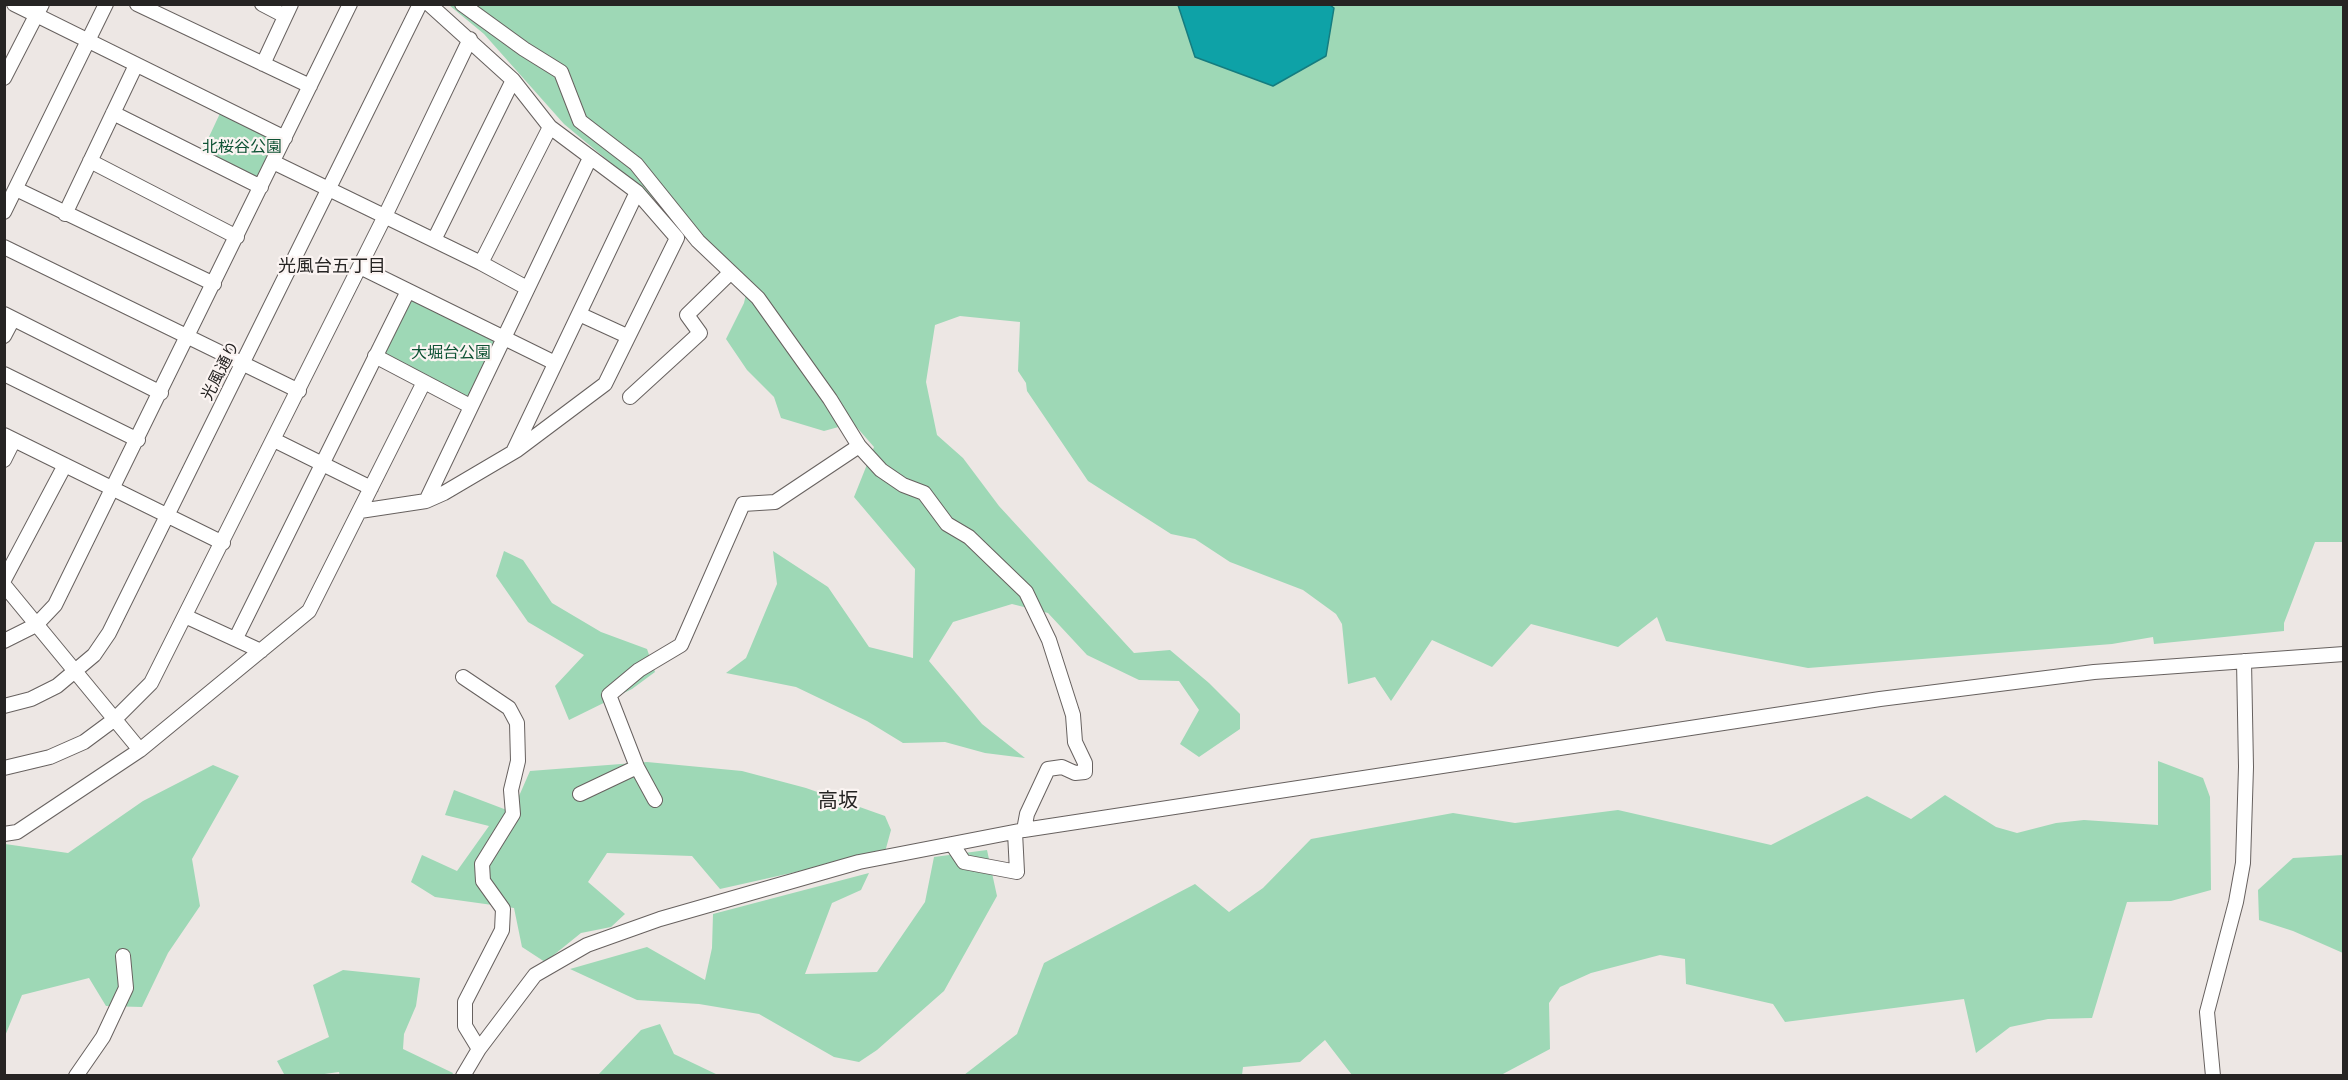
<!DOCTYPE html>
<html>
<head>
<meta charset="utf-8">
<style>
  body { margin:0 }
  #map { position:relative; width:2348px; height:1080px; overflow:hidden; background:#ede7e4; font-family:"PT Sans Narrow",sans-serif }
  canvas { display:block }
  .frame { position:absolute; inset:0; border:6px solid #262423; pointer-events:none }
</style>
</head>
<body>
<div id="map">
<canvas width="2348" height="1080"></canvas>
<div class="frame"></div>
</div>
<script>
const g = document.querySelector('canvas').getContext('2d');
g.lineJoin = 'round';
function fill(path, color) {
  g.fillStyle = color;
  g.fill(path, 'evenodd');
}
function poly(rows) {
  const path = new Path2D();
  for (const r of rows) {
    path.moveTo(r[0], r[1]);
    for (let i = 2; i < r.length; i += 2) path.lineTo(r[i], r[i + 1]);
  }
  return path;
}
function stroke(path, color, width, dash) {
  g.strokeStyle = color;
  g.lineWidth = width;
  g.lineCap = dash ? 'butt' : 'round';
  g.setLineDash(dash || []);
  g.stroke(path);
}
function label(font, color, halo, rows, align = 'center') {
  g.font = font + ' "PT Sans Narrow","Noto Sans JP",sans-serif';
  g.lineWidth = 4.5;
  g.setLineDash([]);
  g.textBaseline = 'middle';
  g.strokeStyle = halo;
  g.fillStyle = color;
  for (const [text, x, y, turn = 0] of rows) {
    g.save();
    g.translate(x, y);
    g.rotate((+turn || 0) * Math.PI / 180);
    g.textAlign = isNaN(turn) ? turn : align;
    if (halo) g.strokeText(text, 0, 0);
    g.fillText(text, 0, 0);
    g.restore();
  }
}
const green = poly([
  [449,5,2343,5,2343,542,2315,542,2284,623,2284,631,2154,644,2153,637,2112,644,1808,668,1666,641,1657,617,1618,647,1531,624,1492,667,1432,640,1391,701,1375,677,1348,684,1342,624,1336,614,1303,590,1230,562,1195,539,1171,534,1088,481,1027,391,1026,383,1018,371,1020,322,960,316,935,325,926,382,937,435,963,458,999,506,1134,653,1170,650,1209,683,1240,714,1240,729,1199,757,1180,744,1199,710,1179,681,1139,680,1087,655,1048,613,1012,604,953,622,929,661,982,724,1025,758,985,753,945,742,903,743,867,721,796,687,726,673,746,658,777,584,773,551,828,587,869,647,913,658,915,569,854,497,874,447,853,423,824,431,781,418,774,397,747,370,726,339,744,303,748,285,706,242,564,124,484,34],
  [223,107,285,138,261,187,200,156],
  [408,291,504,338,470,406,375,356],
  [504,551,523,560,552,603,601,632,647,649,655,672,632,689,569,720,555,686,584,655,528,622,496,576],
  [2158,761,2203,778,2210,797,2211,890,2171,901,2127,902,2092,1018,2048,1019,2010,1027,1976,1053,1964,999,1785,1022,1773,1004,1686,984,1685,959,1660,955,1591,973,1560,987,1549,1003,1550,1049,1501,1075,1352,1075,1325,1040,1300,1062,1243,1067,1242,1075,964,1075,1017,1034,1044,963,1195,884,1229,912,1263,888,1311,839,1453,813,1515,823,1618,810,1771,845,1867,796,1911,819,1945,795,1996,827,2017,833,2056,823,2084,820,2158,825],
  [647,762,742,771,806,788,885,816,891,830,885,852,720,889,692,856,607,853,588,882,625,914,611,927,581,933,545,962,522,947,514,908,435,897,411,882,422,855,457,871,489,826,445,815,454,790,512,812,530,771],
  [213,765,239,776,192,859,200,906,168,953,142,1007,106,1006,89,978,22,995,5,1036,5,844,68,853,143,801],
  [987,850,997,896,944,991,877,1050,859,1062,834,1057,759,1014,699,1004,637,1000,570,969,647,947,705,980,712,948,713,914,869,873,861,890,832,903,805,974,877,972,925,902,934,857],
  [2343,855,2343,953,2293,931,2259,920,2258,890,2293,858],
  [343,970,420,978,416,1006,404,1034,403,1049,453,1073,452,1075,340,1076,339,1072,310,1076,284,1074,277,1061,329,1037,313,985],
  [660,1024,674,1054,718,1075,598,1075,641,1030]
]);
const water = poly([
  [1178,5,1330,5,1334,8,1326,56,1273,86,1195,57,1178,5]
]);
const minor = poly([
  [14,4,285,138],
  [137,4,310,86],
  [262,4,285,16],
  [462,4,524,49,561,72,580,121,636,164,698,241,758,298,830,399,859,446,881,470,903,485,924,493,947,524,969,537,1026,592,1049,640,1073,715,1075,742,1085,763,1085,772,1075,773,1062,767,1048,769,1027,814,1024,830],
  [263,64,291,4],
  [4,78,42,4],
  [113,113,261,187],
  [90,161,237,237],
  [273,162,481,263,527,288],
  [16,189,214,284],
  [4,212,106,4],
  [65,214,136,65],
  [434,240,513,80],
  [4,247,299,391],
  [481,263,550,127],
  [360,267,555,363],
  [4,314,161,393],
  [579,314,627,336],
  [4,336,13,319],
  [375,356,470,406],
  [4,374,138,440],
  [630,397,700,333,687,315,730,273],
  [4,435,223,543],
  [274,440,371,488],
  [514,450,637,192],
  [4,460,14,440],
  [426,501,590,158],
  [360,511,426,501,444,493,517,450,605,384,677,238,637,192,550,127,513,80,429,4],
  [4,580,65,465],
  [4,585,140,750],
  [187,617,261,651],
  [236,638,408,291],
  [4,641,36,625,55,605,350,4],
  [463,677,509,708,517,723,518,761,511,790,513,814,482,864,483,881,503,909,502,930,465,1002,465,1026,479,1049],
  [4,706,31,699,57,686,94,655,109,633,420,4],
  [4,768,50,757,84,742,115,719,151,683,385,216,470,39],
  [580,794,637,767],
  [655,800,637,767,609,695,639,670,681,645,743,504,775,502,859,446],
  [4,834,17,832,140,750,309,611,424,382],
  [952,844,964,862,1017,872,1015,832],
  [76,1076,103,1037,126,988,123,956],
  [463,1076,479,1049,535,975,587,945,660,919,859,862,1024,830,1880,699,2094,672,2344,654],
  [2213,1076,2207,1012,2236,902,2243,863,2246,767,2244,661]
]);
const parkNames = [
  ["北桜谷公園",242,147],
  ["大堀台公園",451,353]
];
const streetNames = [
  ["光風通り",221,371,-63]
];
const neighbourhoodNames = [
  ["光風台五丁目",332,267]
];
const quarterNames = [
  ["高坂",838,801]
];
fill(green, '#9ed8b6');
fill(water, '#0ea2a7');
stroke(water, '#157c7f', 1.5);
stroke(minor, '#67615f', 16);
stroke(minor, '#fff', 14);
label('16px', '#0f5335', '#fbf4f2', parkNames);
label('16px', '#262423', '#fbf4f2', streetNames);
label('18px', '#262423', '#fbf4f2', neighbourhoodNames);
label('20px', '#262423', '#fbf4f2', quarterNames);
</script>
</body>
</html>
